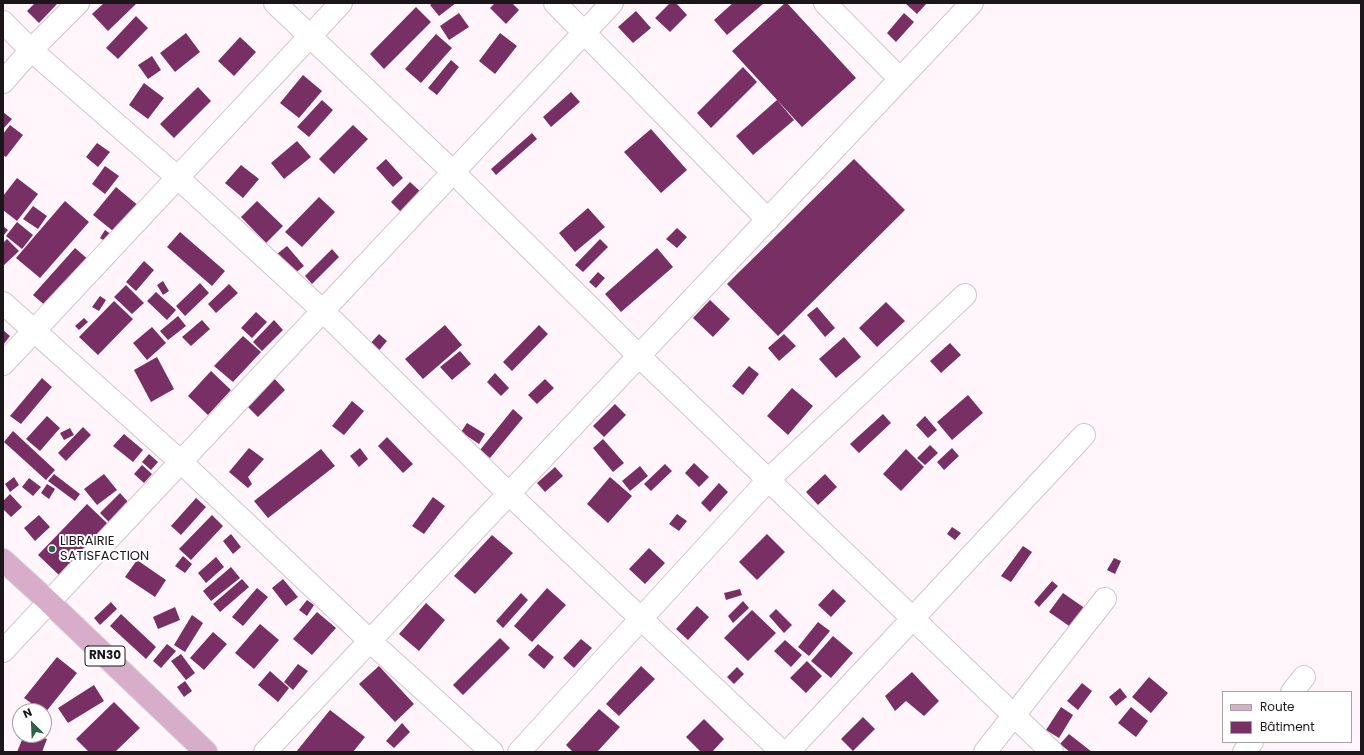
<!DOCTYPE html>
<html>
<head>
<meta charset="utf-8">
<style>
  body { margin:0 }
  #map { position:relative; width:1364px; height:755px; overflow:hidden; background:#fff5fb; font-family:Poppins,sans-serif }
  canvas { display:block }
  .frame { position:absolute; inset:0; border:4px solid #1b1619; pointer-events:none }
  .legend { position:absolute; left:1222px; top:691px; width:130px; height:52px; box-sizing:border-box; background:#fff; border:1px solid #a4a2a3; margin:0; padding:5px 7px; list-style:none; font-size:12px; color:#1b1619 }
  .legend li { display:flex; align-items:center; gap:8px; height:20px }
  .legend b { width:20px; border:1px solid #a4a2a3 }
  .north { position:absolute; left:12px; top:703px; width:40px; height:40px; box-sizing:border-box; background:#fff; border:1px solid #a4a2a3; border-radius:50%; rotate:336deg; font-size:11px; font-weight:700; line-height:16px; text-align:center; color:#1b1619 }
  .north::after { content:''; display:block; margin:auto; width:14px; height:18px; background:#2d6248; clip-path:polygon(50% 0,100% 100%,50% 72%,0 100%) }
</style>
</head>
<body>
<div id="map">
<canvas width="1364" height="755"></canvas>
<div class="frame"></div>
<ul class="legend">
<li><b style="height:5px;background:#d8adca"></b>Route</li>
<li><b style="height:11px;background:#782f64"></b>Bâtiment</li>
</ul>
<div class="north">N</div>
</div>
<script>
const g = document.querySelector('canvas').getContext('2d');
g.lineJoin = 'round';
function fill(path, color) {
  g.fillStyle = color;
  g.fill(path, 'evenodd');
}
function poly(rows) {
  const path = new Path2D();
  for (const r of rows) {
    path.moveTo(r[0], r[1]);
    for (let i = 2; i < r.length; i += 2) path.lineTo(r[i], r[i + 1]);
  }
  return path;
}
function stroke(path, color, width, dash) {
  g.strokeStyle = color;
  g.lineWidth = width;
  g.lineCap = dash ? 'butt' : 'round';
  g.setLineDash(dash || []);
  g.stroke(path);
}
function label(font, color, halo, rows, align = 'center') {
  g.font = font + ' Poppins,sans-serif';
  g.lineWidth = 4;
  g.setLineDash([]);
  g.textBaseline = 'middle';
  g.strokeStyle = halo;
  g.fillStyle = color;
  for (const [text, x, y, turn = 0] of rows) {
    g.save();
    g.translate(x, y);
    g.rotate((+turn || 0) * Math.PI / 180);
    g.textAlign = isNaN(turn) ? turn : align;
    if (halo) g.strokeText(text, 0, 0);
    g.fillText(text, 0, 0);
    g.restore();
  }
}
const building = poly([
  [35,3,58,3,39,23,27,11],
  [104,3,135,3,136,4,108,31,92,14],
  [433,3,456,3,439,16,430,5],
  [495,3,512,3,519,10,506,24,490,8],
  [670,3,676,3,687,15,670,32,655,18],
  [733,3,764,3,727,35,714,20],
  [785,3,787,3,856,78,802,127,732,51],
  [905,3,927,3,917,14],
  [416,7,431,22,384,69,370,54],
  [636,11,651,28,633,43,618,27],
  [459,13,469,27,449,40,440,26],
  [904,13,914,22,896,42,887,33],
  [136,16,148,28,118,59,106,48],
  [186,33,200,52,175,72,160,53],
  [500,33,517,46,495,74,479,61],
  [436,34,452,48,421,83,405,69],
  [240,37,256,52,234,76,218,61],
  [152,56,161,70,148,79,138,65],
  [451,60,459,67,437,95,428,88],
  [743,67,757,82,711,128,697,113],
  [303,75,322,91,299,118,280,103],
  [144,83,164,98,148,119,129,105],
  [198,87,211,101,174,138,160,124],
  [571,92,580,102,551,127,543,117],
  [322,100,333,110,309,137,297,127],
  [777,100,794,120,753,155,736,136],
  [3,112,12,119,3,129],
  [10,125,23,135,6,157,3,155,3,134],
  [353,125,368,139,334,174,319,159],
  [651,129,687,170,661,193,624,152],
  [532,133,537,139,496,175,491,169],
  [297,141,311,157,284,179,271,163],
  [97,143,110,152,98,167,86,157],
  [386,159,403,178,393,187,376,168],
  [854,159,905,210,778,336,727,284],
  [241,165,259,179,243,198,225,183],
  [105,166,119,176,105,194,92,184],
  [17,178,38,194,17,221,3,210,3,196],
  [410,182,421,192,401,212,391,202],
  [116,187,140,207,118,235,93,215],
  [319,197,335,212,302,247,285,232],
  [65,201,89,222,40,278,16,258],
  [257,201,283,226,266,243,241,217],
  [33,206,47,216,38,229,23,219],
  [588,208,605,227,575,252,559,233],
  [17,222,33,235,22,249,6,236],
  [3,226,8,230,3,236],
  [677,228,687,237,677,248,666,239],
  [105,230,115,237,109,244,100,238],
  [180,232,225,271,212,286,167,247],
  [7,239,19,251,3,266,3,243],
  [600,239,608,247,583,272,575,265],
  [287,246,304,266,289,278,272,258],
  [75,248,90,261,48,308,33,295],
  [657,248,673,267,621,312,605,294],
  [332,249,339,257,312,284,305,276],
  [144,261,154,270,136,291,126,282],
  [598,272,605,278,596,288,589,282],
  [163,281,169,291,163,295,157,285],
  [200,283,209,293,185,316,176,306],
  [229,284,238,293,216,313,208,304],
  [126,285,144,303,132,314,114,297],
  [156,292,176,310,167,320,147,301],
  [100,296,106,300,99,311,92,307],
  [710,300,730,319,713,337,693,318],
  [114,301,133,319,98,355,79,337],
  [886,302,905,321,877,347,859,328],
  [817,307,835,328,825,337,807,315],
  [256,312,267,322,252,338,241,328],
  [178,316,186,326,168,340,160,331],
  [84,318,88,322,79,330,75,326],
  [202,320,210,329,191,346,182,337],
  [274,320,283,330,262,351,253,342],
  [445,325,462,345,423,379,405,359],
  [539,325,548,334,512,371,503,362],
  [152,327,166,343,147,360,133,343],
  [3,330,10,336,3,345],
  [379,334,387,341,376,354,367,347],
  [784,334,796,346,779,361,768,348],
  [243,336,261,352,233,382,214,366],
  [844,337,861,357,836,378,819,359],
  [950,343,961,355,941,373,930,361],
  [460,351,471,364,452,380,440,367],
  [157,357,174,389,151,402,134,370],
  [749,366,759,374,743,395,732,386],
  [211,371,231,390,208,415,188,396],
  [495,373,509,388,501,396,487,382],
  [271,375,285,390,258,417,243,402],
  [42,378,52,387,21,424,10,416],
  [545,379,554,388,537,404,528,395],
  [792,388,813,406,788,435,767,416],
  [968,395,983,413,952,440,937,422],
  [352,401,364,411,344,435,332,426],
  [615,404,626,415,604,437,593,426],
  [513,409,523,418,490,458,480,450],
  [883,414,891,423,859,453,850,444],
  [47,416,60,428,40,451,26,439],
  [925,416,937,430,928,438,916,425],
  [467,423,485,434,479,444,461,432],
  [83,427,91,435,66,461,58,453],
  [70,428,74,435,64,440,60,433],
  [13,431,55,470,46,480,4,442],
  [124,434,143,450,133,462,113,446],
  [387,437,413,464,403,473,378,446],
  [603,439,624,463,613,472,593,448],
  [930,445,938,453,925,465,917,458],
  [249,448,264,459,248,477,252,484,248,488,229,472],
  [360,448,368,459,359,467,350,456],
  [952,448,959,456,944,470,937,462],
  [321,449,335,466,268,518,254,501],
  [906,449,924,467,901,491,883,474],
  [149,454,158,462,151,470,142,462],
  [694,463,709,477,699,487,685,473],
  [665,464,672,471,651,491,644,484],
  [142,465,152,474,144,483,134,474],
  [640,466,648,476,630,491,622,481],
  [555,467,563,476,545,492,537,483],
  [54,474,80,494,75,501,48,481],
  [104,474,117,490,97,505,84,489],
  [825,474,837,487,818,505,806,492],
  [14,477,19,485,10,492,5,484],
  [610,477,632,496,608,523,587,504],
  [29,478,41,487,33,496,22,487],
  [719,483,728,492,710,512,701,503],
  [47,484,55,489,49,499,41,493],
  [120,493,129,503,110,523,100,513],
  [10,494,22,507,11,517,3,509,3,501],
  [433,497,445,506,424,534,412,526],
  [196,498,206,507,181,535,171,526],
  [87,504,108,524,59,575,38,555],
  [677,514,687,521,679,531,669,524],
  [39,515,50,527,35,541,24,528],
  [212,515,223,526,191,560,179,549],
  [952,527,961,533,955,540,947,534],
  [231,534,241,547,233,554,223,541],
  [767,534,785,552,757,580,739,562],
  [492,535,513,553,475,594,454,576],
  [1023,546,1032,552,1011,582,1001,576],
  [649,548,665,563,645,584,629,569],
  [183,556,192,564,185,573,175,566],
  [216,557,224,567,206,583,198,573],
  [1114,558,1121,561,1115,574,1107,570],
  [137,560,166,580,155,597,125,577],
  [231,567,240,578,211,601,203,591],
  [242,579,249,587,220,612,213,604],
  [283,579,298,597,286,606,272,588],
  [1052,581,1058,586,1039,607,1034,602],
  [257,588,268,597,243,626,232,617],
  [547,588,566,605,532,642,514,626],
  [740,589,742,595,726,600,724,593],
  [833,589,846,601,831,617,818,605],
  [521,593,528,600,503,628,496,621],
  [1063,593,1086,609,1072,628,1049,612],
  [307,600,314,605,307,616,299,610],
  [743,601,749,608,733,623,728,616],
  [111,602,117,609,100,625,94,618],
  [426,603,445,620,419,651,399,634],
  [697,606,709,617,688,640,676,629],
  [175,607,180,620,158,629,153,617],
  [776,609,792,625,784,633,769,616],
  [752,610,776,633,748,661,724,638],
  [317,612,336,628,312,655,293,639],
  [121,614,156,647,146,659,110,626],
  [192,615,203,623,185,652,174,645],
  [818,622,830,631,809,656,798,647],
  [260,624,279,640,254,669,235,653],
  [213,632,227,644,204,670,190,658],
  [833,636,853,653,831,678,811,661],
  [500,638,510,648,463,695,453,685],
  [581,639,592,648,574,668,563,658],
  [785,640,802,655,791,667,774,651],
  [167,644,176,651,161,668,153,661],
  [538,644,554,657,544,669,528,655],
  [181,654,195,673,186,680,171,661],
  [57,657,77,673,45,713,24,698],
  [807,661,822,676,806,693,790,678],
  [298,664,308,671,293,690,284,682],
  [379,666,414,704,395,722,359,684],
  [641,666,655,679,619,716,606,704],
  [737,667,744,674,734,684,727,677],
  [270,671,289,688,278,702,258,685],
  [912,672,939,701,924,716,906,701,895,711,885,696],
  [1149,677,1168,693,1151,713,1132,697],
  [185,681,192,691,184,697,177,687],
  [1082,683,1092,691,1078,710,1067,701],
  [94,685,104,701,68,723,58,708],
  [1120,688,1127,697,1116,706,1109,697],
  [114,702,140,728,115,752,89,752,76,739],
  [1061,707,1073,715,1059,738,1046,730],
  [1131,707,1148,721,1136,737,1118,723],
  [599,709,620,727,597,752,573,752,566,745],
  [330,710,365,737,353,752,296,752],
  [863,717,875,729,853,751,841,739],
  [704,719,724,739,712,752,701,752,686,737],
  [402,723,410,732,394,748,386,741],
  [1069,734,1092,752,1070,752,1060,744],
  [24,735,35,735,47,739,42,752,17,752]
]);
const minor = poly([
  [275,3,453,172,639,356,1052,752],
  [555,3,768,220],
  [825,3,900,79],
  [3,22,31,50,177,177,323,311,509,494,782,752],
  [3,82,31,50,78,3],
  [3,303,181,462,370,641,492,752],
  [3,364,341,3],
  [3,651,612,3],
  [1292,692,1304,677],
  [265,752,972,3],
  [519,752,768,480,965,295],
  [788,752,1084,435],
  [985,752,1105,599],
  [1244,752,1252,742]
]);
const primary = poly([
  [3,560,49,602,206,752]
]);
const markers = [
  [52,549,4,"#2d6248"]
];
const shields = [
  [105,656,40]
];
const shieldNames = [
  ["RN30",105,656]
];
const poiNames = [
  ["LIBRAIRIE",60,542],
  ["SATISFACTION",60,557]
];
fill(building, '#782f64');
stroke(minor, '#d4c4ce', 24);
stroke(primary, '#d6d5d6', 24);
stroke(minor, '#fff', 22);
stroke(primary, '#d8adca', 22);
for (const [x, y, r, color] of markers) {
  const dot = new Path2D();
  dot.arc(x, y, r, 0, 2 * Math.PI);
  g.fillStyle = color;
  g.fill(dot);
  stroke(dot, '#fff', 1.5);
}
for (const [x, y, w] of shields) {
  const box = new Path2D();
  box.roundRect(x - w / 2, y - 10, w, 20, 3);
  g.fillStyle = '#fff';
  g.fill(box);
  stroke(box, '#1b1619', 1);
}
label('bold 12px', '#1b1619', null, shieldNames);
label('13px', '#1b1619', '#fff', poiNames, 'left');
</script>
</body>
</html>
